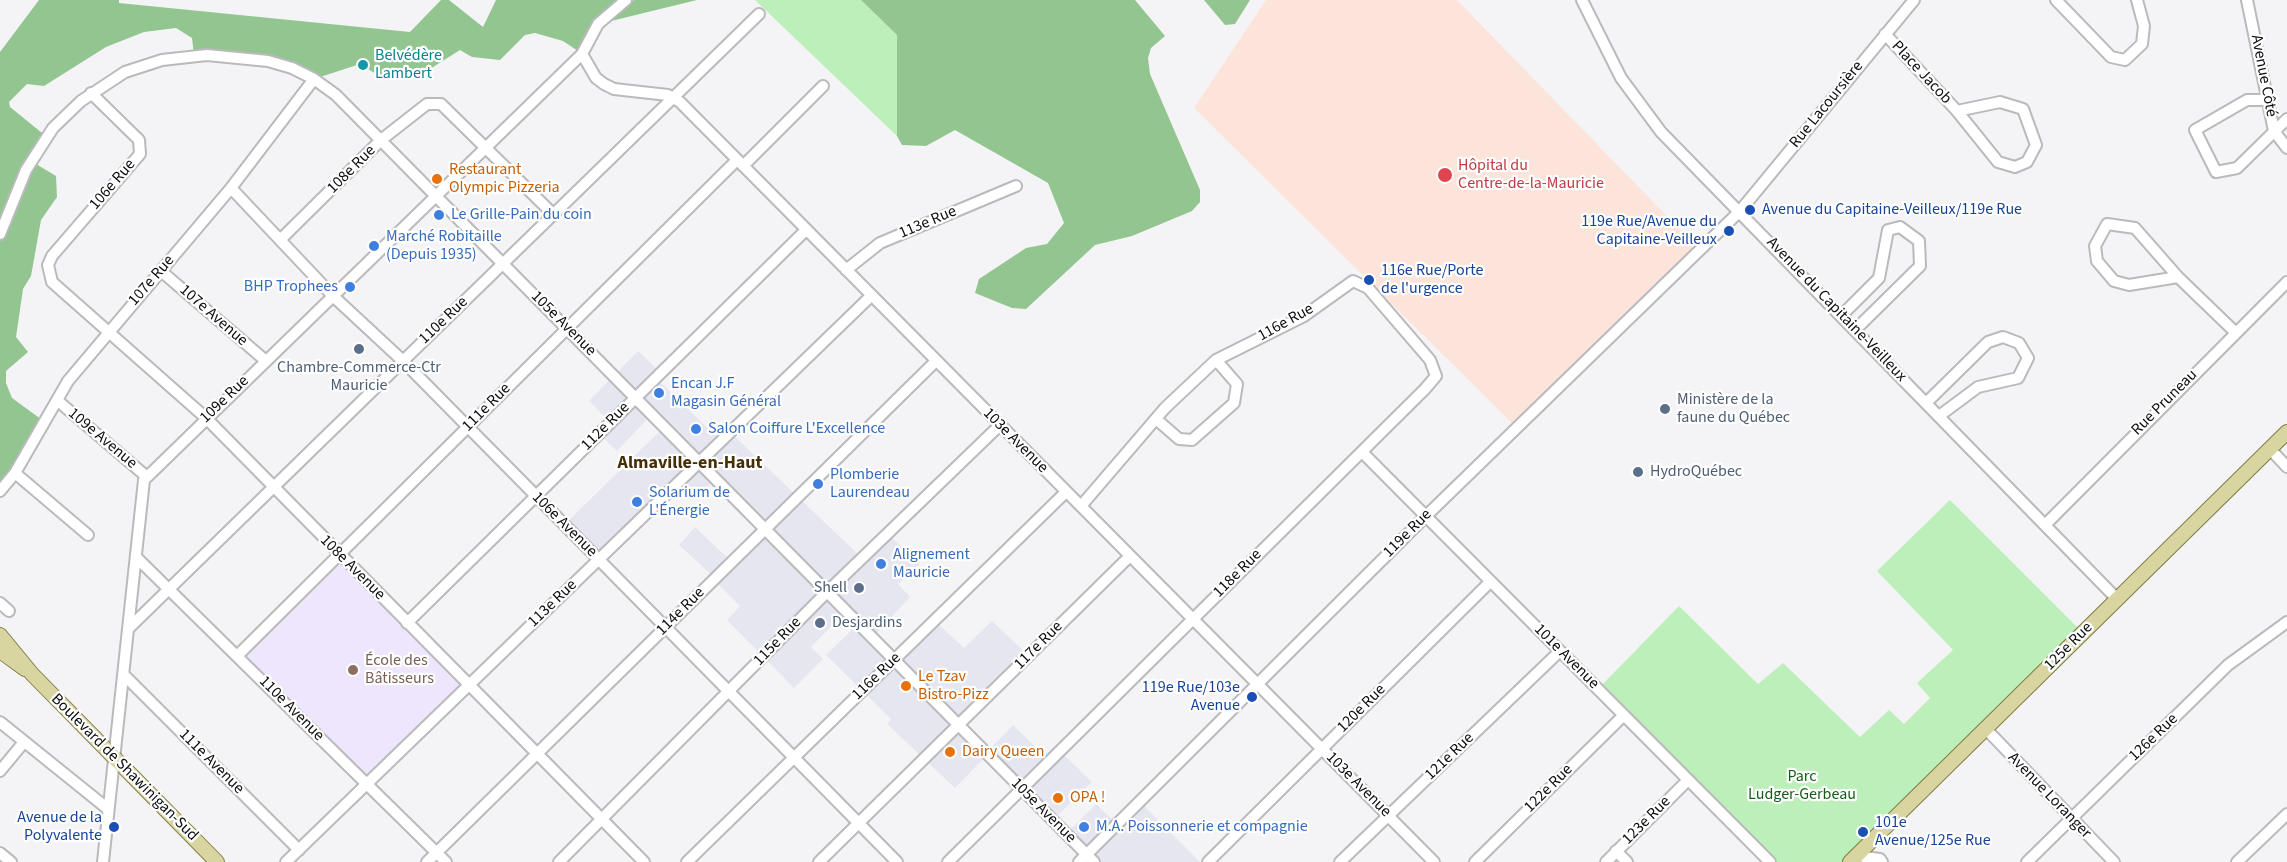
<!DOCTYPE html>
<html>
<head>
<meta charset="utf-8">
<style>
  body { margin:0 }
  canvas { display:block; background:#f4f4f7 }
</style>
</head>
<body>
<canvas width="2287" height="862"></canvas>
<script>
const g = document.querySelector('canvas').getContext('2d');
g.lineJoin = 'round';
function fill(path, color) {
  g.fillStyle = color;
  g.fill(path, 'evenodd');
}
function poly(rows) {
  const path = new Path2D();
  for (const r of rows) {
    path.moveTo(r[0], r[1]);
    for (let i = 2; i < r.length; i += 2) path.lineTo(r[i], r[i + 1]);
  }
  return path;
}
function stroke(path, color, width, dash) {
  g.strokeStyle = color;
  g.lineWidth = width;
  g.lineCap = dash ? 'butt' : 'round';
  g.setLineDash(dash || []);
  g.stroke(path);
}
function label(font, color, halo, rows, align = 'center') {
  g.font = font + ' "Source Sans 3",sans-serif';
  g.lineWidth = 4.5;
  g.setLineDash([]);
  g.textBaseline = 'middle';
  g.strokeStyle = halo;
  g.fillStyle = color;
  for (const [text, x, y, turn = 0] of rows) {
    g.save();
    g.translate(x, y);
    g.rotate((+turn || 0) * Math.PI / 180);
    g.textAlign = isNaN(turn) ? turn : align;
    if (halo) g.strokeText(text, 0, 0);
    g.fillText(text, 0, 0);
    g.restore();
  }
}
const built = poly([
  [638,351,661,373,656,378,721,441,730,432,862,558,888,534,920,564,898,584,910,597,873,637,894,660,935,621,964,648,992,621,1030,657,959,725,986,753,1013,725,1050,761,1060,751,1092,782,1056,817,1070,830,1096,804,1117,824,1140,802,1200,862,1079,862,1086,855,988,754,955,788,887,724,891,719,826,655,858,624,846,611,811,647,823,659,794,688,727,620,740,606,714,580,715,578,679,545,695,527,732,562,765,529,715,479,698,498,680,481,598,560,564,525,664,427,652,414,617,451,599,434,610,422,589,401]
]);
const education = poly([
  [339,555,468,686,366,785,238,655]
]);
const medical = poly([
  [1266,0,1457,0,1693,243,1688,262,1514,425,1194,108]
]);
const green = poly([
  [755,0,861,0,897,35,897,136],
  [1950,500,2083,633,1850,862,1770,862,1598,689,1679,606,1758,684,1783,663,1860,737,1889,710,1904,724,1930,698,1917,683,1953,650,1877,571]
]);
const forest = poly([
  [39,0,119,0,119,3,410,32,441,0,449,0,483,27,496,0,618,0,598,17,578,51,563,41,535,33,525,35,500,60,472,57,460,50,422,74,409,77,384,79,360,64,314,79,292,68,194,55,192,38,176,28,144,32,106,47,44,86,27,84,9,102,10,107,47,137,31,161,56,176,57,197,41,220,31,276,23,289,16,337,28,352,6,371,6,383,12,398,45,422,0,491,0,52],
  [634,0,697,0,607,22],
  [861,0,1135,0,1165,36,1151,48,1148,58,1150,74,1200,190,1200,202,1192,211,1132,236,1095,245,1026,309,1012,308,975,293,979,279,1026,248,1047,244,1064,223,1048,183,955,130,926,146,902,145,897,136,897,35],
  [1204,0,1250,0,1235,24,1225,25]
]);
const minor = poly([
  [1582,0,1621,78,1661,132,2117,599],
  [2056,0,2111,57,2125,60,2142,44,2144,26,2137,0],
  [2247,0,2274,131,2287,148],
  [1885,34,1957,111,1998,162,2015,167,2027,162,2036,145,2023,109,2000,102,1957,111],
  [582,54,596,78,604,84,614,89,668,95,680,102,1434,862],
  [91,93,139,140,140,154,52,256,48,265,52,282,206,418,644,862],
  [2268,100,2247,100,2195,130,2216,172,2237,168,2287,119],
  [743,166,823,86],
  [231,188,333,296,403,361,897,862],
  [0,234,26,170,53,128,81,101,125,72,162,60,207,55,268,61,292,68,314,79,336,95,1094,862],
  [280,240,381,140,427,104,441,104,554,215],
  [846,270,880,243,1016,186],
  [161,271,266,361],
  [2178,277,2129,285,2114,281,2097,261,2095,246,2107,224,2135,228,2178,277,2235,332],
  [1841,316,1879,278,1888,230,1900,227,1919,241,1920,266,1855,330],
  [58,401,147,477],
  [1926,403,1988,342,2003,337,2019,343,2028,358,2018,378,1978,387,1939,416],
  [1156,419,1179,439,1192,440,1234,403,1237,384,1216,360],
  [2270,449,2287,467],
  [1362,452,1770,862],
  [15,473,88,535],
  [0,491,15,473,68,381,231,188,314,79],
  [2045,525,2287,282],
  [136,557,446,862],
  [0,603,9,611],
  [407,623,806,230],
  [129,628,759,14],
  [238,655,737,160],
  [124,675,299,850],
  [0,722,108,809],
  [1986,729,2114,862],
  [0,771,24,742],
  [1616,851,1627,862],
  [0,853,11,862],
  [1857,856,1880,859,1882,862],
  [103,862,144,480,582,54,598,24,626,0],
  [286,862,871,296],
  [427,862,936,361],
  [559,862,827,592,1000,425],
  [687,862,1066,492],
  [819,862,1130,556],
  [948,862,1425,389,1436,376,1430,360,1368,288,1353,281,1304,316,1216,360,1165,408,1081,506],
  [1079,862,1426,516,1740,211,1914,0],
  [1208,862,1490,582],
  [1340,862,1560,651],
  [1475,862,1624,715],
  [1606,862,1688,780],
  [2027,862,2228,665,2287,622],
  [2237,862,2287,814]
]);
const major = poly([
  [0,635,32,674,217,862],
  [0,651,25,669],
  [1850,862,2287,432]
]);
const markers = [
  [363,65,6,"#0f9aa8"],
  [1445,175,8,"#e0444e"],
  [437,179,6,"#e8710a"],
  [1750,210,6,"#1a4fb4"],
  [439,215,6,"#3f7fe0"],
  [1729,231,6,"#1a4fb4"],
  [374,246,6,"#3f7fe0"],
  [1369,280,6,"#1a4fb4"],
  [350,287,6,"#3f7fe0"],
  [359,349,6,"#5c6f8a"],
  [659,393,6,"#3f7fe0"],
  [1665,409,6,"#5c6f8a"],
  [696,429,6,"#3f7fe0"],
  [1638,472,6,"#5c6f8a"],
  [818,484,6,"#3f7fe0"],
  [637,502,6,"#3f7fe0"],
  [881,564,6,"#3f7fe0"],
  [859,588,6,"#5c6f8a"],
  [820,623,6,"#5c6f8a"],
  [353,670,6,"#8d6e63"],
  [906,686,6,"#e8710a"],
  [1252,697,6,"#1a4fb4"],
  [950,752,6,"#e8710a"],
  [1058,798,6,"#e8710a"],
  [114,827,6,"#1a4fb4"],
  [1084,827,6,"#3f7fe0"],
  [1863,832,6,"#1a4fb4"]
];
const cultureNames = [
  ["Belvédère",375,56],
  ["Lambert",375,74]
];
const streetNames = [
  ["Place Jacob",1921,73,47],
  ["Avenue Côté",2263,76,79],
  ["Rue Lacoursière",1827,105,-51],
  ["108e Rue",352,170,-45],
  ["106e Rue",113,185,-49],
  ["113e Rue",928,223,-23],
  ["107e Rue",152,281,-49],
  ["Avenue du Capitaine-Veilleux",1836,310,46],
  ["107e Avenue",213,316,41],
  ["110e Rue",444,321,-44],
  ["116e Rue",1286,323,-29],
  ["105e Avenue",563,324,45],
  ["109e Rue",225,400,-44],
  ["Rue Pruneau",2165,403,-45],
  ["111e Rue",487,408,-45],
  ["112e Rue",606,427,-45],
  ["109e Avenue",102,439,40],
  ["103e Avenue",1015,441,45],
  ["106e Avenue",564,525,45],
  ["119e Rue",1408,534,-45],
  ["108e Avenue",352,568,45],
  ["118e Rue",1238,574,-45],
  ["113e Rue",553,604,-44],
  ["114e Rue",681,612,-45],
  ["115e Rue",778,642,-46],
  ["117e Rue",1039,646,-45],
  ["125e Rue",2069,647,-45],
  ["101e Avenue",1566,657,45],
  ["116e Rue",877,677,-44],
  ["110e Avenue",291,709,45],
  ["120e Rue",1362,709,-45],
  ["126e Rue",2154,738,-44],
  ["121e Rue",1450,757,-44],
  ["111e Avenue",211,762,45],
  ["Boulevard de Shawinigan-Sud",124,768,45],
  ["103e Avenue",1358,785,45],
  ["122e Rue",1549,789,-45],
  ["Avenue Loranger",2049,796,46],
  ["105e Avenue",1043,811,45],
  ["123e Rue",1647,821,-45]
];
const healthNames = [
  ["Hôpital du",1458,166],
  ["Centre-de-la-Mauricie",1458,184]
];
const foodNames = [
  ["Restaurant",449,170],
  ["Olympic Pizzeria",449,188],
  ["Le Tzav",918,677],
  ["Bistro-Pizz",918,695],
  ["Dairy Queen",962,752],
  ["OPA !",1070,798]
];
const transitNames = [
  ["Avenue du Capitaine-Veilleux/119e Rue",1762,210],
  ["119e Rue/Avenue du",1717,222,"right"],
  ["Capitaine-Veilleux",1717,240,"right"],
  ["116e Rue/Porte",1381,271],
  ["de l'urgence",1381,289],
  ["119e Rue/103e",1240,688,"right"],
  ["Avenue",1240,706,"right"],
  ["Avenue de la",102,818,"right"],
  ["Polyvalente",102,836,"right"],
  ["101e",1875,823],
  ["Avenue/125e Rue",1875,841]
];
const shopNames = [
  ["Le Grille-Pain du coin",451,215],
  ["Marché Robitaille",386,237],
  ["(Depuis 1935)",386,255],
  ["BHP Trophees",338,287,"right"],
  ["Encan J.F",671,384],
  ["Magasin Général",671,402],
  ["Salon Coiffure L'Excellence",708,429],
  ["Plomberie",830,475],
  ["Laurendeau",830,493],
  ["Solarium de",649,493],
  ["L'Énergie",649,511],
  ["Alignement",893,555],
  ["Mauricie",893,573],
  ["M.A. Poissonnerie et compagnie",1096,827]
];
const serviceNames = [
  ["Chambre-Commerce-Ctr",359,368,"center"],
  ["Mauricie",359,386,"center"],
  ["Ministère de la",1677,400],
  ["faune du Québec",1677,418],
  ["HydroQuébec",1650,472],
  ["Shell",847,588,"right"],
  ["Desjardins",832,623]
];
const educationNames = [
  ["École des",365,661],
  ["Bâtisseurs",365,679]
];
const parkNames = [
  ["Parc",1802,777],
  ["Ludger-Gerbeau",1802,795]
];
const neighbourhoodNames = [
  ["Almaville-en-Haut",690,464]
];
fill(built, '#e5e6f0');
fill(education, '#eee6fc');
fill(medical, '#fde4db');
fill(green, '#bcefb9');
fill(forest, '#93c591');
stroke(minor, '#bababd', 14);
stroke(major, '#817d45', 16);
stroke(minor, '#fff', 10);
stroke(major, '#d9d5a1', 14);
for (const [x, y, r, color] of markers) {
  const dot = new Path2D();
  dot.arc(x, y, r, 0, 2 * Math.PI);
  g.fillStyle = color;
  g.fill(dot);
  stroke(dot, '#fff', 2);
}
label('16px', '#0d838f', '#fff', cultureNames, 'left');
label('16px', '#0d0e0e', '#fff', streetNames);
label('16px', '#be3a42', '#fff', healthNames, 'left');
label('16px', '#c56008', '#fff', foodNames, 'left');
label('16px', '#164399', '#fff', transitNames, 'left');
label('16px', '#366cbe', '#fff', shopNames, 'left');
label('16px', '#4e5e75', '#fff', serviceNames, 'left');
label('16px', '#785e54', '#fff', educationNames, 'left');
label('16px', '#155a17', '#fff', parkNames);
label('bold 18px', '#442f09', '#fff', neighbourhoodNames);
</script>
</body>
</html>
